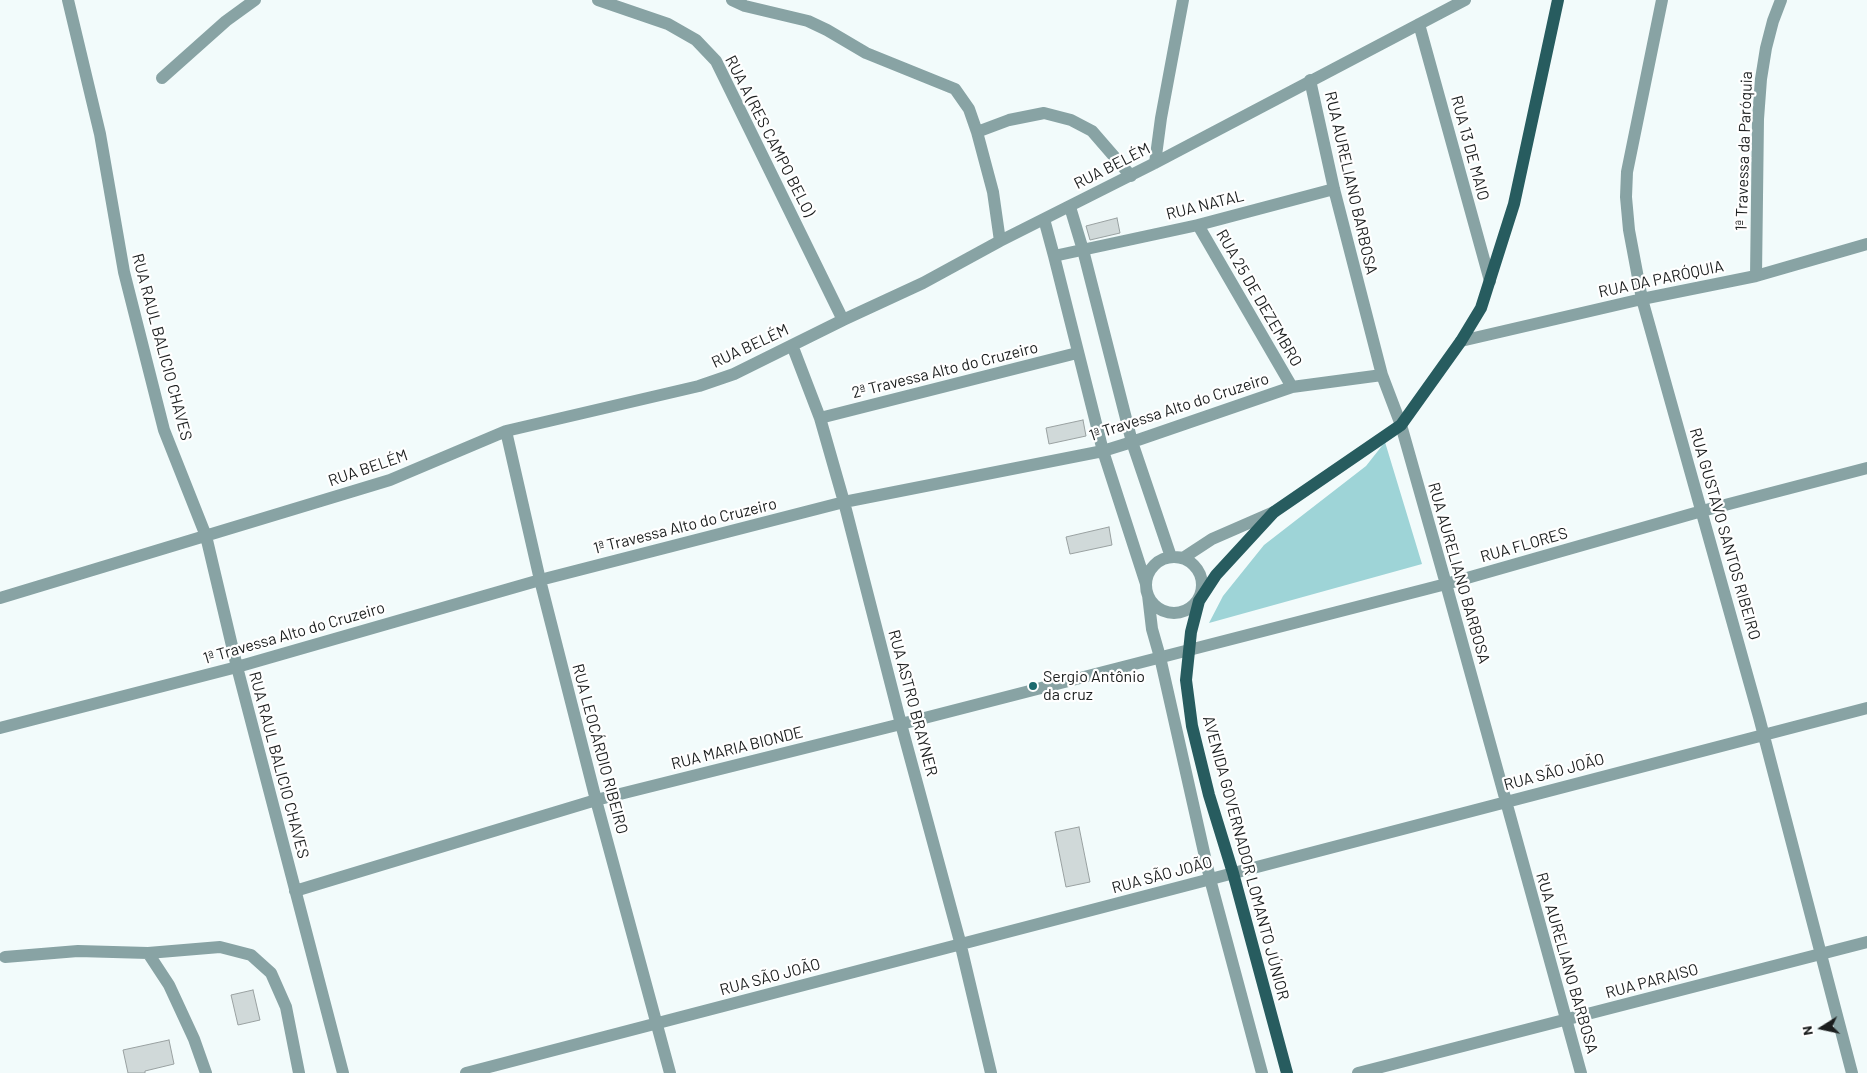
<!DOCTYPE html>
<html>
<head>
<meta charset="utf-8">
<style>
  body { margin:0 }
  #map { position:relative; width:1867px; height:1073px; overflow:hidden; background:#f2fbfb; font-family:Barlow,sans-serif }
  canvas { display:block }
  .north { position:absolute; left:1797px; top:1003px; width:50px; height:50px; -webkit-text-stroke:4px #fff; paint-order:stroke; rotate:260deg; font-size:14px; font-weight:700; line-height:20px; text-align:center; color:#1b1e1e }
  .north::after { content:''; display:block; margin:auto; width:18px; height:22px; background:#1b1e1e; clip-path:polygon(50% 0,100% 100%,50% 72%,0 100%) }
</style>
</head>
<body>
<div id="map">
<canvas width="1867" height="1073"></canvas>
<div class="north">N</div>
</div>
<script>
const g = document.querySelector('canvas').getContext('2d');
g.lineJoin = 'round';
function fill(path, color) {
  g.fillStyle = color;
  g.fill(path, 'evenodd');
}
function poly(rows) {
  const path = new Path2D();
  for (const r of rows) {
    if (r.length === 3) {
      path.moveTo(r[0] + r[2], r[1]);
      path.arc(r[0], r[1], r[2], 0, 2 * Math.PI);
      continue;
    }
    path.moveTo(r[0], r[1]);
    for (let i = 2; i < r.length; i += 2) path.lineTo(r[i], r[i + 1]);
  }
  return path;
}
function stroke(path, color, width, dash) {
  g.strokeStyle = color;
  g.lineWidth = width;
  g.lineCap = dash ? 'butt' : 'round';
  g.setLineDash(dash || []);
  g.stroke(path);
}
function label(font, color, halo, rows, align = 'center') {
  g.font = font + ' Barlow,sans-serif';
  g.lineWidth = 4.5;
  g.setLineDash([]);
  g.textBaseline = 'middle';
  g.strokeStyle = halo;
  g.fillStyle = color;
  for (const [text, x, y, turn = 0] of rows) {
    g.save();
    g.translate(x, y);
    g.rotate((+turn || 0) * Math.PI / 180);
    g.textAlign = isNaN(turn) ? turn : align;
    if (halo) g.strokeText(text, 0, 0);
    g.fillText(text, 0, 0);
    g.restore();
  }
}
const green = poly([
  [1385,442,1422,564,1209,623,1223,596,1264,545,1366,466]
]);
const building = poly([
  [1117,218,1120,233,1090,240,1086,226,1117,218],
  [1083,420,1086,436,1049,444,1046,428,1083,420],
  [1109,527,1112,545,1070,554,1066,537,1109,527],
  [1079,827,1090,882,1066,887,1055,832,1079,827],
  [253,990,260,1020,238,1025,231,995,253,990],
  [169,1040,174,1064,145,1071,145,1073,128,1073,123,1050,169,1040]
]);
const minor = poly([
  [68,0,100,134,124,272,164,430,206,536,237,667,343,1073],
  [598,0,668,24,696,40,716,61,843,320],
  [732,0,745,6,808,21,827,30,866,53,955,89,969,109,977,132,993,192,1000,241],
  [1662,0,1627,172,1626,197,1629,230,1642,299,1759,717,1852,1073],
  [1419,24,1490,281],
  [162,78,226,21,255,0],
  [1310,80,1334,189,1382,375,1401,425,1446,584,1581,1073],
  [977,132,1009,120,1044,113,1071,120,1092,131,1131,176],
  [1155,163,1161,118,1183,0],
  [1070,207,1083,250,1132,442,1171,557],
  [1044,219,1054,256,1103,451,1146,584],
  [1198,225,1292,387],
  [1054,256,1198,225,1334,189],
  [1756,276,1758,119,1761,79,1766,48,1773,21,1781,0],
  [1461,341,1642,299,1756,276,1867,244],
  [792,345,820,418,844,502,901,724,959,938,991,1073],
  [820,418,1077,353],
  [506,431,540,580,596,800,670,1073],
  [1174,585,28],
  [1183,558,1212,539,1274,512],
  [1148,595,1152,629,1160,657,1210,879,1262,1073],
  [0,598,390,480,506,431,699,386,734,374,843,320,923,283,1000,241,1155,163,1465,0],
  [0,728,237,667,540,580,844,502,1103,451,1132,442,1292,387,1382,375],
  [295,891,596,800,901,724,1446,584,1702,511,1867,468],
  [148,953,220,947,251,955,271,973,286,1007,299,1073],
  [5,957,78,951,148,953,169,985,194,1039,206,1073],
  [466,1073,1867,708],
  [1358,1073,1867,942]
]);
const major = poly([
  [1287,1073,1233,873,1209,795,1192,726,1186,680,1191,632,1199,601,1216,575,1274,512,1401,425,1461,341,1481,308,1514,204,1558,0]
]);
const markers = [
  [1033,686,5,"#1d6a6e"]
];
const streetNames = [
  ["RUA A (RES CAMPO BELO)",770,136,63],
  ["RUA 13 DE MAIO",1470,148,75],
  ["1ª Travessa da Paróquia",1744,151,-88],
  ["RUA BELÉM",1112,166,-27],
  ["RUA AURELIANO BARBOSA",1351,183,77],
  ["RUA NATAL",1205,205,-14],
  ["RUA DA PARÓQUIA",1661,279,-12],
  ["RUA 25 DE DEZEMBRO",1259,298,60],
  ["RUA BELÉM",750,346,-25],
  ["RUA RAUL BALICIO CHAVES",162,347,75],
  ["2ª Travessa Alto do Cruzeiro",945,370,-14],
  ["1ª Travessa Alto do Cruzeiro",1179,407,-18],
  ["RUA BELÉM",368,468,-19],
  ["1ª Travessa Alto do Cruzeiro",685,526,-14],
  ["RUA GUSTAVO SANTOS RIBEIRO",1725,534,74],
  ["RUA FLORES",1524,545,-16],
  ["RUA AURELIANO BARBOSA",1459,573,74],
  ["1ª Travessa Alto do Cruzeiro",294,633,-16],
  ["RUA ASTRO BRAYNER",913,703,75],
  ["RUA MARIA BIONDE",737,748,-14],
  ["RUA LEOCÁRDIO RIBEIRO",600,749,75],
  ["RUA RAUL BALICIO CHAVES",279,765,75],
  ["RUA SÃO JOÃO",1554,772,-15],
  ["AVENIDA GOVERNADOR LOMANTO JÚNIOR",1246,858,75],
  ["RUA SÃO JOÃO",1162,875,-15],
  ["RUA AURELIANO BARBOSA",1567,963,74],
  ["RUA SÃO JOÃO",770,977,-15],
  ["RUA PARAISO",1652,981,-15]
];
const poiNames = [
  ["Sergio Antônio",1043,677],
  ["da cruz",1043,695]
];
fill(green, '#9ed4d7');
fill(building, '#d0d9d9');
stroke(building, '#99a1a1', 1);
stroke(minor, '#88a3a4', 12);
stroke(major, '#275c5f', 12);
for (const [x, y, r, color] of markers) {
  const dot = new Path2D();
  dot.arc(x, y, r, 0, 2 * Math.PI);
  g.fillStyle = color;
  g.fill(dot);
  stroke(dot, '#fff', 2);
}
label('16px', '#1b1e1e', '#fff', streetNames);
label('16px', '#1b1e1e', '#fff', poiNames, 'left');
</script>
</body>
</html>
